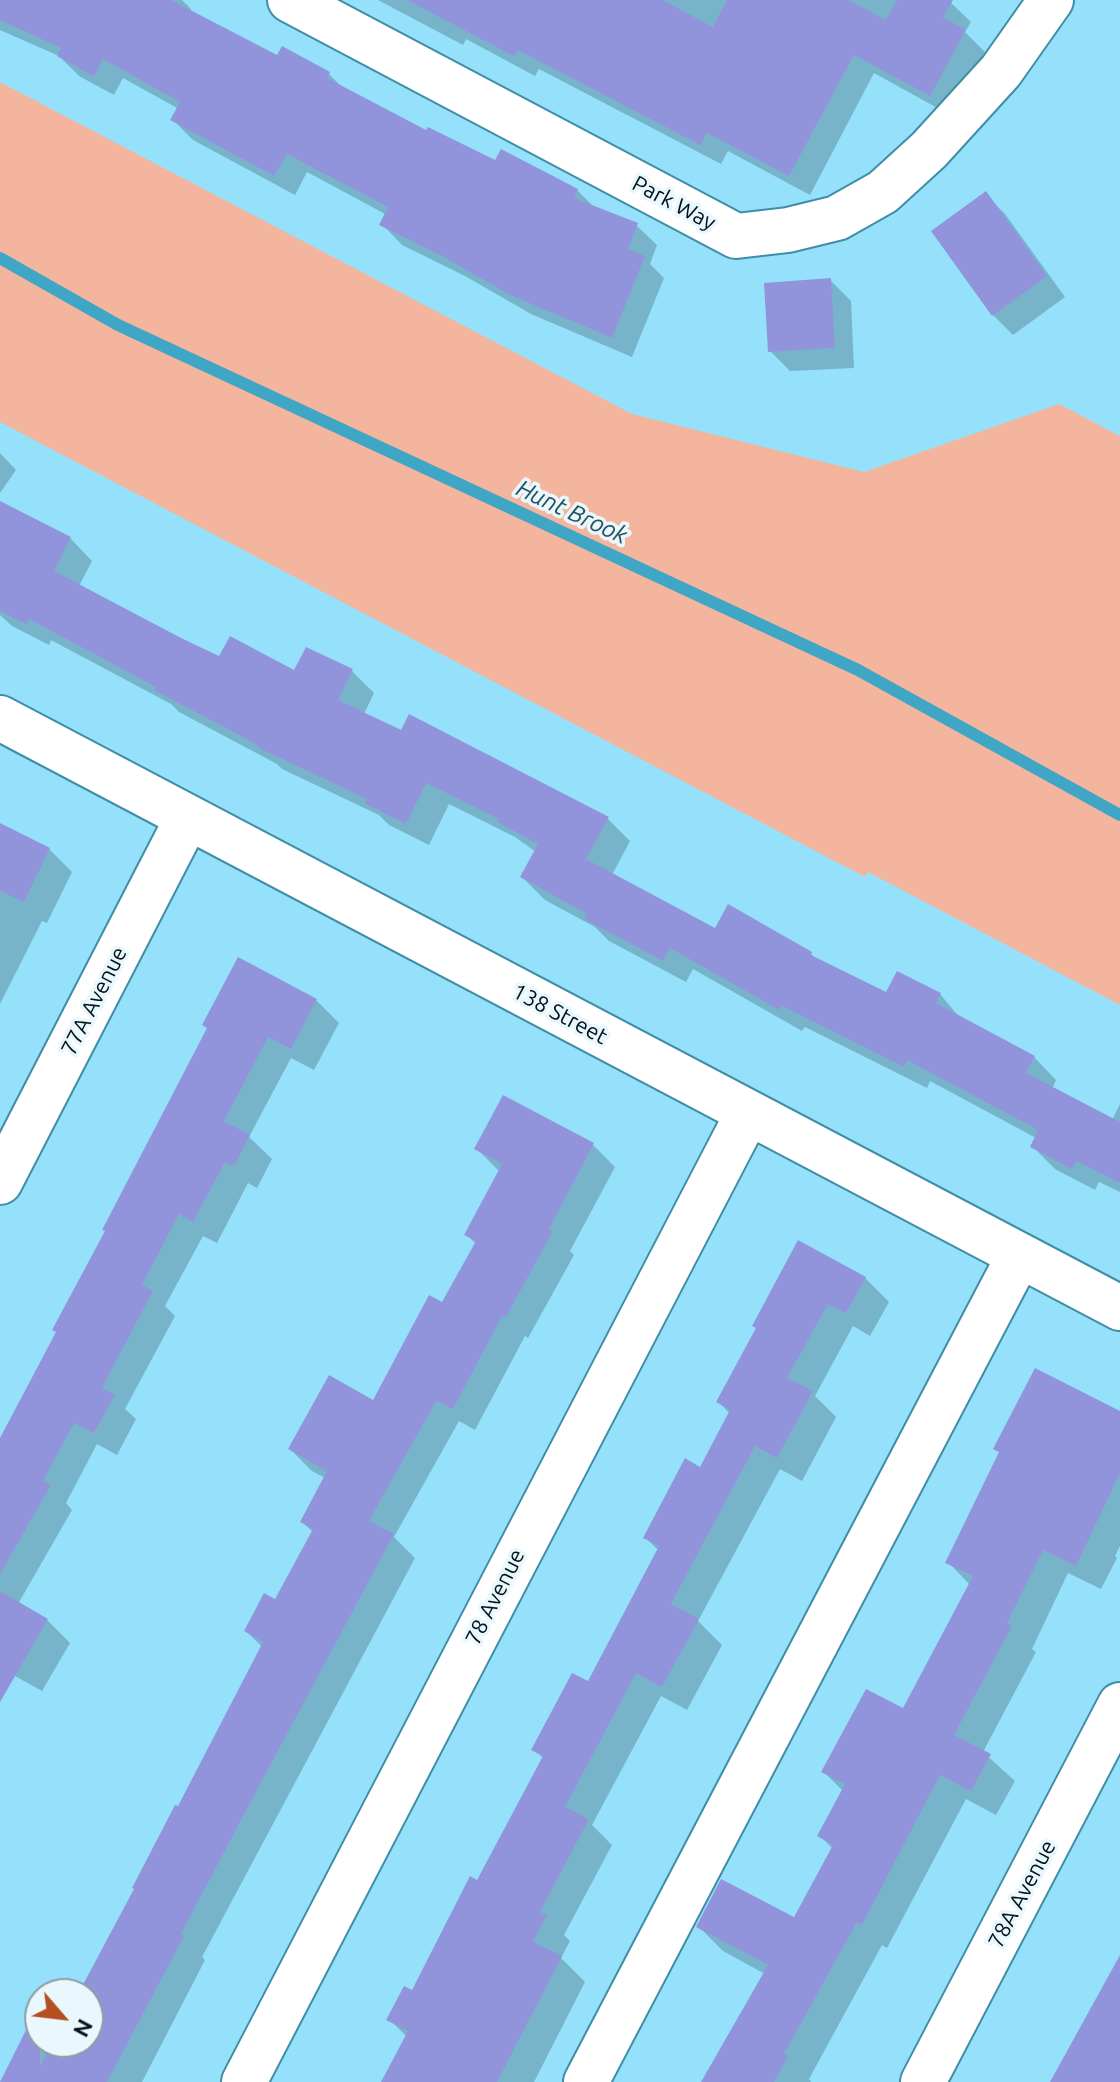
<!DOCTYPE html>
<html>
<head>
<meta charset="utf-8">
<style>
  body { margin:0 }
  #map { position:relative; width:1120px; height:2082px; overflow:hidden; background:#95e1fc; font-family:Ubuntu,sans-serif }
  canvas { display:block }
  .north { position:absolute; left:24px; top:1978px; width:80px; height:80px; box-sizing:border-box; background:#eaf8fd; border:2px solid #8c9da3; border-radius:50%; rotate:118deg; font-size:22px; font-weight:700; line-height:32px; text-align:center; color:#00141b }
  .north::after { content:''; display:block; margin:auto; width:28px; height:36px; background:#b54f22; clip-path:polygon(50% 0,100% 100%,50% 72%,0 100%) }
</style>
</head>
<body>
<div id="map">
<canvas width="1120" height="2082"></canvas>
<div class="north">N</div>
</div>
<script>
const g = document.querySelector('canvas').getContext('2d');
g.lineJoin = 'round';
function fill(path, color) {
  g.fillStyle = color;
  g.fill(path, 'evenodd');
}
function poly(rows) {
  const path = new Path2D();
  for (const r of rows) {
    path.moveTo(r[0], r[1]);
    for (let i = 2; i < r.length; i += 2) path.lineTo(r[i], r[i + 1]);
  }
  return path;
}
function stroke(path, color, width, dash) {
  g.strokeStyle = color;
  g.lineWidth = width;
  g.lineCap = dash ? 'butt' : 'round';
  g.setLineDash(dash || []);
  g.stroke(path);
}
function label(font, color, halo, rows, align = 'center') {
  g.font = font + ' Ubuntu,sans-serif';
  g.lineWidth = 7;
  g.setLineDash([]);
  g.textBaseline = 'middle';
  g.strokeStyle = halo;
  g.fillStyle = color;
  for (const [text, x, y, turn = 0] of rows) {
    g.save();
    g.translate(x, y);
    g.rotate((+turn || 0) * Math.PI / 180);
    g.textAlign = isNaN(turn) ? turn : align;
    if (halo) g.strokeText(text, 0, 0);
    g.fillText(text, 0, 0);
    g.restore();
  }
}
const green = poly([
  [0,82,632,414,864,472,1059,404,1120,436,1120,1005,868,872,865,877,0,422]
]);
const shadow = poly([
  [0,0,182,0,191,9,190,12,278,58,329,74,344,89,427,133,496,163,577,190,596,209,636,225,657,245,650,264,664,278,632,357,531,314,465,276,402,245,382,224,387,215,307,172,295,195,193,140,173,120,179,109,123,78,114,95,79,76,59,56,0,30],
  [378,0,948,0,971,22,965,32,985,52,950,115,874,73,810,195,728,151,721,164,539,69,535,76,466,39,463,45],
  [985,194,1005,214,1065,297,1013,335,993,315],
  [830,280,851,301,854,368,790,371,770,351],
  [0,453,16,470,0,493],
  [0,503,70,538,92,561,79,586,220,659,295,673,352,671,374,693,364,714,608,819,630,841,612,875,716,931,811,954,819,962,886,995,940,994,961,1019,1034,1057,1056,1080,1052,1089,1112,1120,1120,1104,1120,1192,1099,1182,1095,1190,1055,1169,1032,1146,1036,1138,930,1081,927,1088,805,1027,802,1031,693,969,686,982,609,941,595,927,545,900,522,877,536,852,515,837,449,804,429,845,389,825,379,815,282,769,277,764,179,712,171,704,51,640,49,645,12,626,0,615],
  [0,825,49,849,72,872,47,923,42,921,0,1004],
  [316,1000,339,1023,314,1070,291,1058,249,1137,272,1159,257,1188,248,1183,217,1243,203,1236,165,1306,175,1316,125,1409,136,1419,117,1455,97,1444,66,1503,72,1510,18,1604,47,1620,70,1643,42,1691,6,1671,0,1682,0,1439,58,1333,209,1030,204,1025],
  [593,1145,615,1167,570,1251,574,1255,528,1338,525,1336,475,1430,459,1421,394,1537,415,1558,202,1957,205,1960,142,2082,8,2082,40,2006,40,2042,88,2042,88,1994,81,1994,262,1647,246,1631,276,1602,313,1532,302,1522,325,1478,312,1471,290,1449,374,1402,443,1305,476,1244,466,1234,500,1172,477,1149],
  [865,1278,889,1302,870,1336,853,1326,815,1396,836,1417,802,1481,780,1469,698,1621,722,1645,687,1710,661,1696,592,1825,612,1845,564,1935,570,1941,561,1958,585,1982,534,2082,384,2082,407,2037,389,2019,413,1993,478,1882,544,1759,534,1750,588,1684,659,1551,645,1537,701,1469,730,1414,719,1402,757,1329],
  [1120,1413,1120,1546,1115,1556,1117,1558,1101,1589,1068,1573,1032,1649,1036,1652,983,1752,1015,1781,996,1815,966,1799,887,1948,882,1945,809,2079,811,2082,704,2082,765,1974,723,1951,698,1926,795,1920,833,1849,820,1836,843,1791,824,1772,903,1711,970,1585,948,1562]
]);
const stream = poly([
  [0,258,118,325,858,670,1120,815]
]);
const building = poly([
  [0,0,171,0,277,55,282,46,330,72,327,78,426,130,428,127,495,160,501,149,578,189,574,198,638,223,628,249,645,256,612,338,508,294,442,256,379,225,388,207,287,154,274,176,170,120,180,102,103,59,94,77,57,56,61,48,0,20],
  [407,0,663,0,713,27,727,0,848,0,886,20,897,0,953,0,943,17,966,30,930,96,854,55,789,176,707,133,700,145,518,50,515,57],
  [986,191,1047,276,992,316,931,231],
  [831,278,835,348,768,352,764,283],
  [0,501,71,537,54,571,181,638,219,656,230,636,294,670,306,647,353,669,338,700,401,730,409,714,609,817,586,859,715,928,728,904,812,952,811,955,886,992,897,971,941,993,936,1003,1035,1056,1026,1073,1120,1122,1120,1183,1076,1161,1072,1169,1030,1147,1038,1130,907,1060,904,1067,782,1006,779,1010,670,948,663,961,584,919,587,914,520,877,538,844,497,822,499,819,426,783,406,824,364,803,367,799,257,747,258,745,154,690,156,687,29,619,26,624,0,611],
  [0,823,50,848,24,902,0,891],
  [238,957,317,999,291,1049,268,1037,224,1121,250,1135,234,1166,225,1162,193,1222,179,1214,142,1285,153,1291,102,1388,115,1395,94,1433,74,1423,43,1481,51,1485,0,1574,0,1438,56,1332,52,1330,105,1231,102,1230,207,1028,202,1025],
  [503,1095,594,1143,549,1229,553,1231,506,1317,502,1316,453,1409,436,1401,369,1521,394,1534,241,1820,181,1934,184,1936,107,2082,0,2082,40,2002,40,2066,53,2042,88,2042,88,1994,78,1994,134,1889,132,1888,175,1805,178,1806,263,1642,244,1631,264,1593,275,1599,313,1529,300,1522,327,1471,288,1449,329,1375,373,1400,429,1295,442,1302,476,1241,464,1235,502,1164,474,1149],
  [798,1240,866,1277,846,1313,828,1304,787,1378,813,1391,777,1458,755,1446,671,1604,699,1619,662,1687,636,1673,565,1807,589,1819,540,1912,547,1915,533,1942,562,1956,497,2082,381,2082,408,2031,386,2020,404,1986,412,1990,470,1876,477,1880,543,1756,531,1750,572,1673,588,1681,659,1546,643,1538,685,1458,700,1467,730,1410,716,1402,756,1328,752,1326],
  [1035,1368,1120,1411,1120,1473,1076,1566,1043,1550,1007,1623,1012,1626,954,1735,991,1754,971,1791,940,1775,862,1925,857,1922,784,2054,788,2056,774,2082,701,2082,768,1965,696,1927,721,1879,794,1917,833,1845,817,1836,845,1784,821,1772,866,1689,903,1708,973,1576,945,1563,999,1452,993,1449],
  [0,1591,48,1619,0,1702],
  [1120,1955,1120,2082,1050,2082]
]);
const minor = poly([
  [290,0,736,236,788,230,837,218,883,192,929,150,1001,71,1051,0],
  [0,718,1120,1308],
  [0,1182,187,819],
  [244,2082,748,1113],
  [586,2082,1019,1256],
  [923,2082,1120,1705]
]);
const streetNames = [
  ["Park Way",674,203,28],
  ["77A Avenue",94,1001,-63],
  ["138 Street",560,1014,28],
  ["78 Avenue",495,1597,-63],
  ["78A Avenue",1022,1894,-62]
];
const waterNames = [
  ["Hunt Brook",572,512,25]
];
fill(green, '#f3b59d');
fill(shadow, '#0003');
stroke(stream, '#3fa6c6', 12);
fill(building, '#9294db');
stroke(minor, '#408da6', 48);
stroke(minor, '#fff', 44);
label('22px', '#00141b', '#eaf8fd', streetNames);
label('italic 24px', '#25515f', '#eaf8fd', waterNames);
</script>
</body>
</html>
